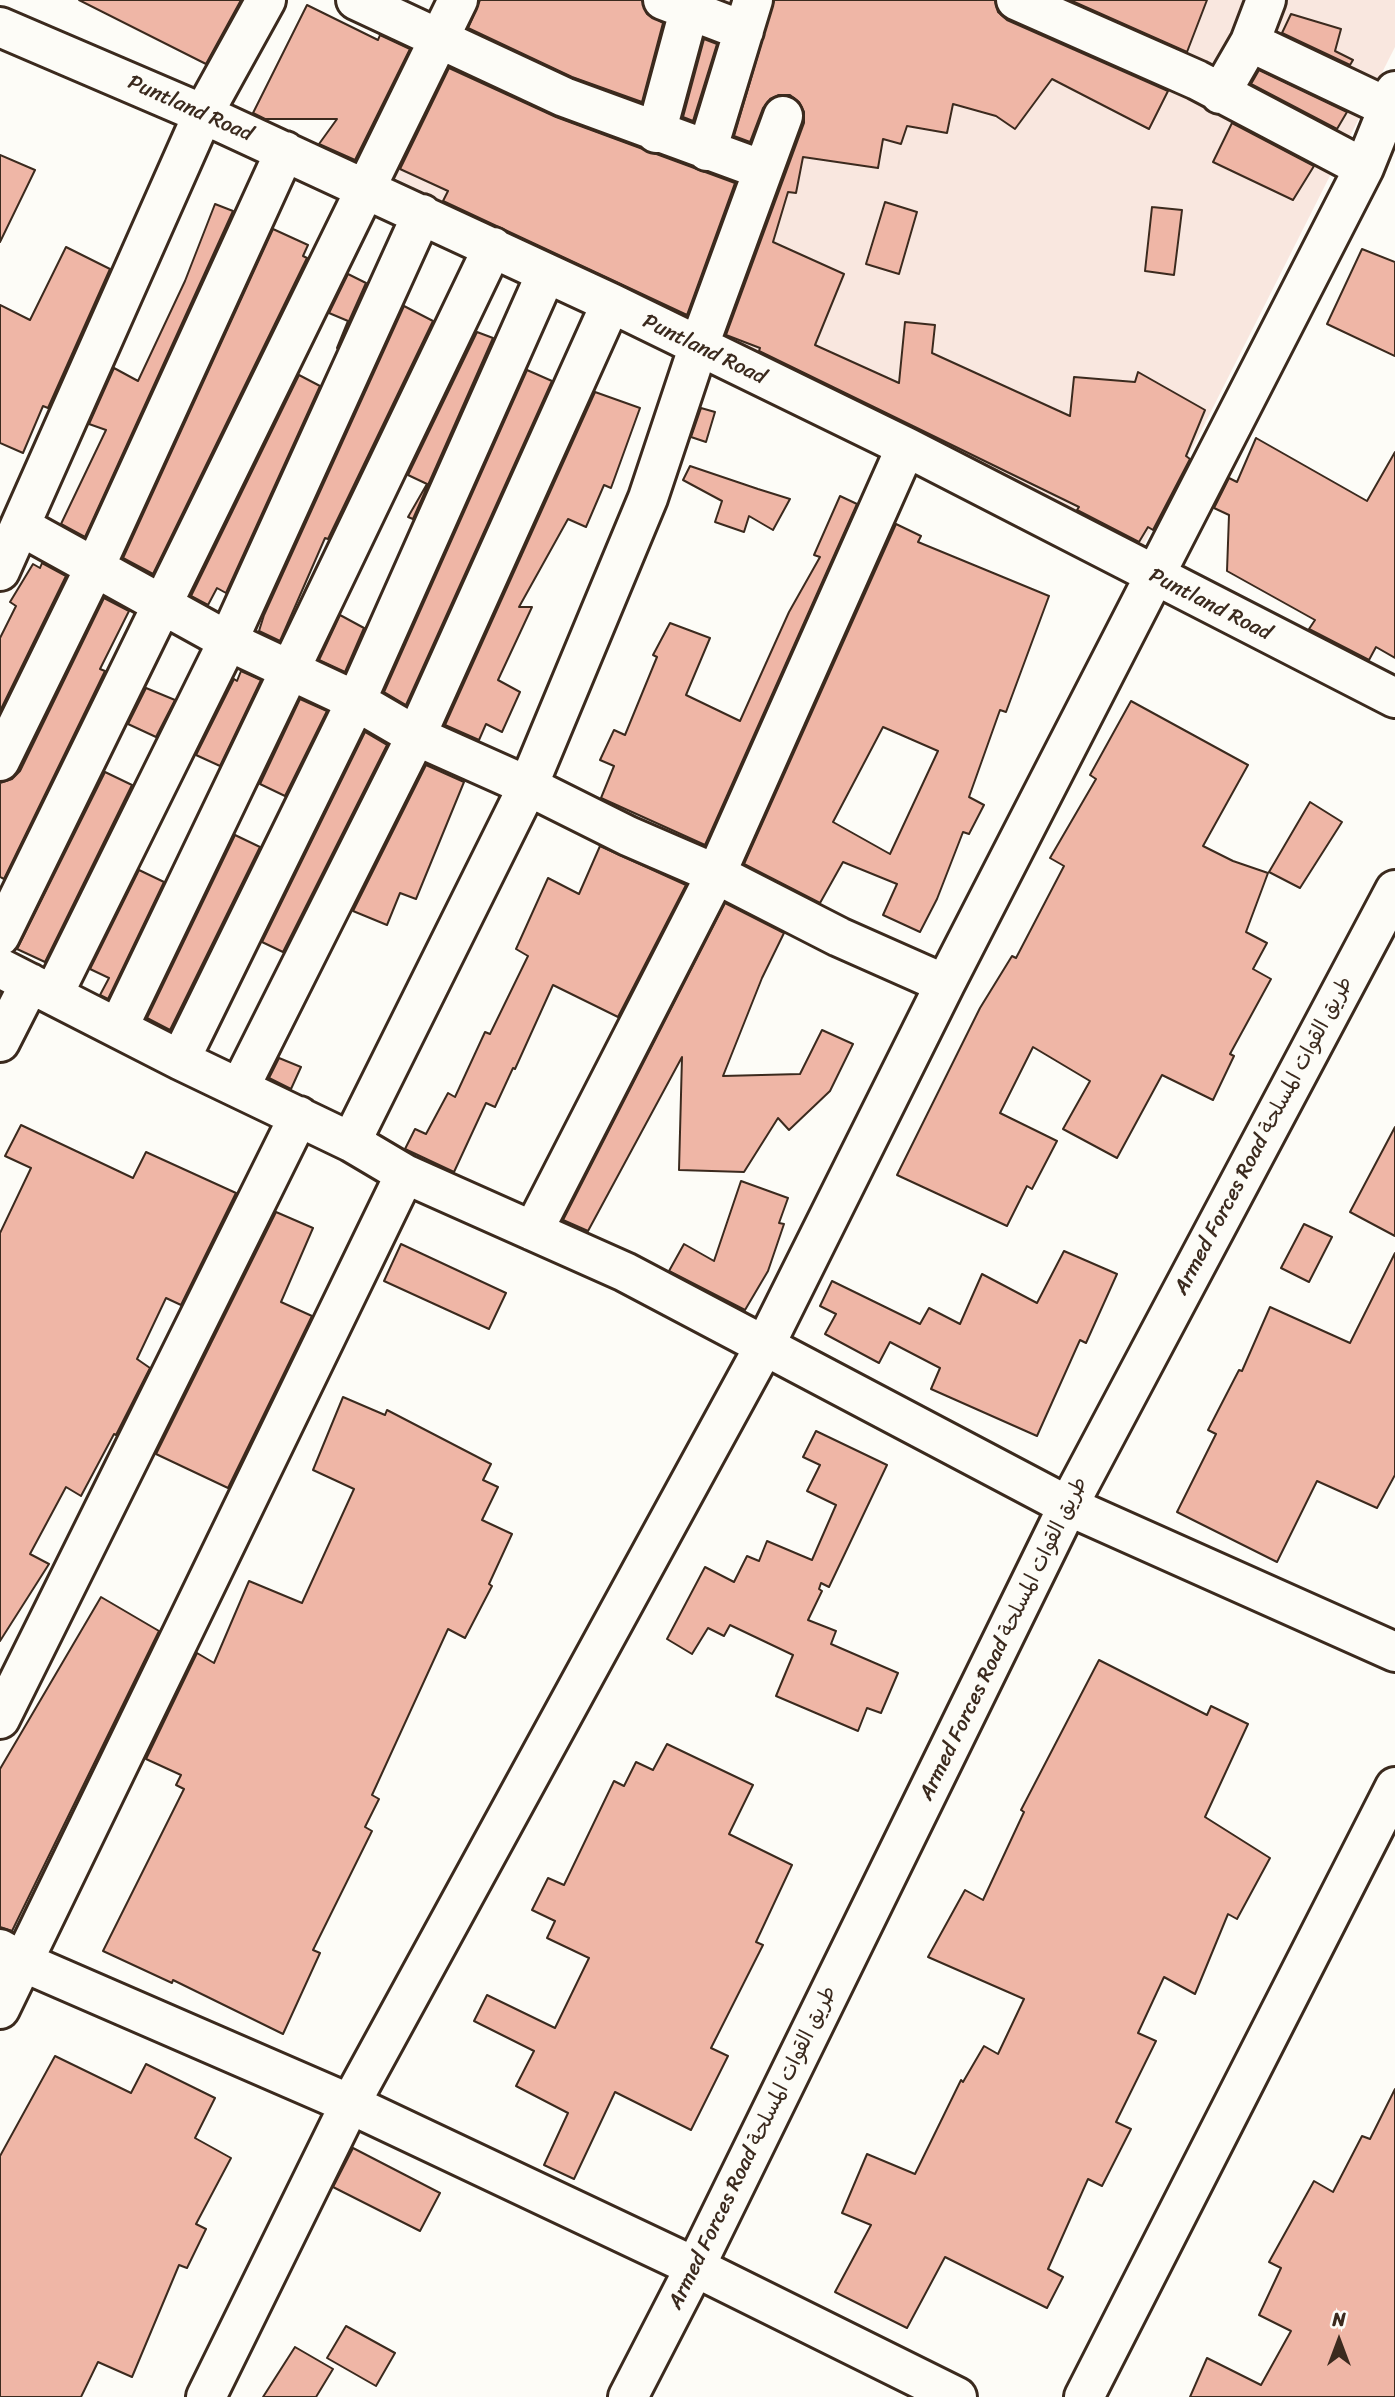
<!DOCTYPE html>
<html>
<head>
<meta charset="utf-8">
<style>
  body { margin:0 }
  #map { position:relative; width:1395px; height:2397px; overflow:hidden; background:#fdfcf7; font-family:Sriracha,sans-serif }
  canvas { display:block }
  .north { position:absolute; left:1304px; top:2306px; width:70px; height:70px; -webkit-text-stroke:5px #fdfcf7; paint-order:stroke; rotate:0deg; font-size:19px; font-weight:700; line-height:28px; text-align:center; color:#3b2a1e }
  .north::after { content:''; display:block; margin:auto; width:24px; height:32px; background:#3b2a1e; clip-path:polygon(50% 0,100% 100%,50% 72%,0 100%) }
</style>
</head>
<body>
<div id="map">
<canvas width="1395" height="2397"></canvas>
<div class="north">N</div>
</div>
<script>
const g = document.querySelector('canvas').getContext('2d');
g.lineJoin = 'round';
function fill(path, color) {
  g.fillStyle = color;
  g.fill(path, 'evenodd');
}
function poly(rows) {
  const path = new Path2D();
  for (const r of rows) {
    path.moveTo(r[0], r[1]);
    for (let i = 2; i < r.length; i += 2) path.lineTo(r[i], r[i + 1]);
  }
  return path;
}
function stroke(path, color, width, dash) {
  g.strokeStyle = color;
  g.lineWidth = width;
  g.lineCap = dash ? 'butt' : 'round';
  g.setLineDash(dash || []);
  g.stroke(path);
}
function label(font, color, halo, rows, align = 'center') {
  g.font = font + ' Sriracha,"Playpen Sans Arabic",sans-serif';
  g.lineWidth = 5;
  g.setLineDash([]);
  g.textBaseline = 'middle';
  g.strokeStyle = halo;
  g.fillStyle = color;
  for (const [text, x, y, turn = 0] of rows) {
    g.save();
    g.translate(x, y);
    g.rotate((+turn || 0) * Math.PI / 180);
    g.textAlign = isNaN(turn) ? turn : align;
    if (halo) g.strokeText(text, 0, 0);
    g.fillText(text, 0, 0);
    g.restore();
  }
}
const built = poly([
  [481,0,1395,0,1395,47,1141,550,393,177]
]);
const building = poly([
  [79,0,241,0,206,64,79,0],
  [480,0,642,0,647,14,663,23,642,102,572,77,468,28,480,0],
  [774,0,995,0,998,12,1007,20,1168,91,1149,129,1052,79,1015,129,996,116,953,104,947,133,907,126,901,144,883,139,878,168,803,157,796,193,788,192,773,242,844,274,815,345,899,383,905,322,935,325,932,353,1070,416,1074,377,1135,382,1138,372,1205,410,1186,456,1190,459,1153,530,1148,527,1139,542,1077,510,1079,507,759,351,760,348,726,335,804,123,804,112,799,102,790,95,779,95,770,99,763,108,750,142,734,136,774,0],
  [1070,0,1207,0,1187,52,1070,0],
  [307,5,378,40,380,35,410,49,355,160,319,144,337,119,265,119,253,113,307,5],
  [1291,14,1341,29,1335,51,1353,60,1350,65,1282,33,1291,14],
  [704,39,717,44,693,121,683,117,704,39],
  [449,68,556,117,735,183,687,315,443,201,448,191,400,169,449,68],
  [1259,70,1347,112,1337,129,1251,84,1259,70],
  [1232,123,1314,166,1293,200,1213,162,1232,123],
  [0,155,35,170,0,242,0,155],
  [885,202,917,212,899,274,866,264,885,202],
  [215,204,233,211,85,537,61,524,106,430,89,424,114,368,138,381,185,281,215,204],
  [1152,207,1182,210,1174,275,1145,271,1152,207],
  [273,229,308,245,303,256,307,258,153,574,123,558,273,229],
  [66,247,110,269,48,408,43,406,23,453,0,443,0,305,30,320,66,247],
  [1362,249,1395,262,1395,356,1327,324,1362,249],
  [348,274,366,283,337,348,348,321,329,313,348,274],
  [404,306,433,321,328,539,325,538,280,641,259,631,264,615,404,306],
  [477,332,493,338,413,519,408,517,427,484,408,475,477,332],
  [527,370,552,381,406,705,384,692,527,370],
  [299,375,320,386,226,593,217,588,208,605,191,596,299,375],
  [595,392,640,408,611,488,604,485,586,527,568,519,519,607,532,607,498,680,520,692,502,732,486,724,479,740,445,725,595,392],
  [701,408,715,412,706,442,691,437,701,408],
  [1256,438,1367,501,1395,452,1395,658,1376,647,1369,660,1309,629,1315,620,1227,571,1229,515,1214,508,1229,478,1237,482,1256,438],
  [690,466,758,489,790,499,773,530,749,516,744,532,715,522,722,501,683,480,690,466],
  [840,496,857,504,705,845,601,798,614,766,600,760,614,730,625,735,657,657,653,655,670,623,710,638,686,695,740,721,789,612,820,557,814,555,840,496],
  [896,524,921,536,918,542,1049,596,1006,712,1000,710,969,797,984,805,969,834,963,832,937,899,920,932,883,915,897,884,843,862,820,903,744,864,896,524],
  [883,727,938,751,890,854,833,822,883,727],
  [42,563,66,576,0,711,0,638,16,606,10,602,33,564,40,568,42,563],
  [104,598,129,611,100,669,105,671,4,879,0,877,0,783,12,779,20,771,104,598],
  [340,615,364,628,345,672,319,660,340,615],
  [241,671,261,680,220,766,196,755,234,679,237,681,241,671],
  [146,688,175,700,156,737,128,724,146,688],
  [300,699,327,711,285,796,260,784,300,699],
  [1131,701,1248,765,1203,846,1233,861,1268,873,1246,932,1267,943,1253,969,1271,979,1230,1054,1234,1056,1213,1100,1162,1075,1117,1158,1063,1129,1090,1081,1033,1047,1000,1113,1057,1141,1032,1189,1027,1186,1007,1226,897,1175,980,1008,1012,956,1016,958,1064,866,1050,858,1096,779,1090,775,1131,701],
  [365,732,387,745,283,952,262,942,365,732],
  [426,765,464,782,416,899,400,893,387,925,353,911,426,765],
  [105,772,132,785,45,962,17,949,105,772],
  [1310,802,1342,822,1300,888,1269,872,1310,802],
  [235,835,260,847,170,1030,147,1018,235,835],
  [600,846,686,885,618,1017,553,985,515,1069,513,1068,495,1107,486,1103,454,1172,405,1149,415,1129,426,1134,448,1093,455,1097,485,1032,490,1034,528,956,516,949,548,878,579,894,600,846],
  [139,870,164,882,108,999,100,995,109,978,90,969,139,870],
  [725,903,784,933,762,978,723,1076,800,1074,822,1030,853,1044,830,1091,789,1130,778,1118,744,1172,679,1170,682,1057,588,1231,563,1220,725,903],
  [279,1058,301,1067,291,1089,269,1078,279,1058],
  [21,1125,133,1178,146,1152,236,1193,181,1305,166,1298,137,1359,150,1368,116,1435,114,1434,81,1496,66,1487,30,1554,49,1564,0,1641,0,1233,31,1168,5,1156,21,1125],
  [1395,1127,1395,1236,1350,1212,1395,1127],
  [741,1181,788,1198,779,1223,784,1224,768,1271,745,1310,669,1271,684,1244,714,1261,741,1181],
  [276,1212,313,1228,281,1302,312,1316,228,1488,156,1454,276,1212],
  [1304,1224,1332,1237,1309,1282,1281,1268,1304,1224],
  [401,1244,506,1293,489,1329,384,1281,401,1244],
  [1064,1251,1117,1274,1086,1343,1080,1340,1037,1436,931,1389,940,1368,890,1342,879,1363,825,1334,836,1314,820,1306,832,1281,920,1324,929,1308,960,1324,982,1274,1037,1303,1064,1251],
  [1395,1253,1395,1475,1377,1508,1317,1481,1277,1562,1177,1512,1216,1434,1208,1430,1239,1370,1242,1371,1270,1307,1350,1343,1395,1253],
  [343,1397,385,1415,387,1410,491,1464,483,1480,498,1487,482,1520,512,1534,489,1584,492,1586,465,1638,448,1629,372,1795,379,1799,365,1827,372,1831,313,1950,320,1953,283,2034,173,1980,172,1983,103,1951,184,1789,176,1785,181,1775,146,1759,197,1653,214,1663,249,1581,302,1603,354,1489,313,1470,343,1397],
  [816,1431,887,1465,829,1587,821,1583,819,1589,822,1591,808,1620,836,1631,831,1644,898,1673,881,1713,867,1708,858,1731,776,1696,793,1655,730,1625,724,1636,708,1628,692,1654,667,1639,705,1567,734,1582,747,1556,759,1561,767,1541,812,1560,836,1505,807,1491,820,1465,803,1457,816,1431],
  [101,1597,159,1631,12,1931,0,1927,0,1769,101,1597],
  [1099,1660,1207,1715,1211,1706,1248,1724,1205,1817,1270,1858,1237,1919,1228,1914,1195,1994,1164,1977,1138,2033,1156,2041,1116,2122,1131,2129,1102,2186,1088,2179,1048,2269,1063,2277,1047,2308,945,2257,907,2328,835,2292,871,2225,842,2213,867,2154,915,2174,961,2080,963,2082,984,2046,998,2054,1024,1999,928,1957,965,1890,983,1900,1024,1812,1021,1810,1099,1660],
  [667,1744,753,1785,729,1834,792,1865,756,1942,763,1945,711,2048,728,2056,691,2130,615,2092,574,2179,544,2165,568,2113,516,2086,534,2051,474,2021,487,1995,555,2028,589,1958,547,1938,555,1921,532,1910,548,1878,564,1885,614,1781,624,1786,636,1762,653,1770,667,1744],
  [55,2056,131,2093,146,2064,215,2098,195,2138,231,2158,196,2224,206,2229,187,2268,179,2265,132,2377,98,2362,81,2397,0,2397,0,2156,55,2056],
  [1395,2089,1395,2397,1190,2397,1207,2358,1261,2385,1291,2331,1259,2315,1281,2268,1269,2262,1314,2181,1333,2192,1362,2136,1370,2139,1395,2089],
  [353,2148,440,2193,420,2231,333,2187,353,2148],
  [346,2326,395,2353,376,2386,327,2358,346,2326],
  [295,2347,333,2369,316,2397,263,2397,295,2347]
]);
const minor = poly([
  [356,0,564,97,763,170],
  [663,0,744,31],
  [1016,0,1197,80,1364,168],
  [0,27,203,114,611,303,906,447,1395,698],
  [1250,42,1387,107],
  [1220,94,1250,42,1266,0],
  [656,133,692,0],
  [707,151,753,0],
  [22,527,228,641,356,701,416,736,528,786,628,836,716,874,839,937,945,984],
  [0,571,203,114,266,0],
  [0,761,94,569,285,151],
  [0,936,458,0],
  [0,968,180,1060,351,1142,405,1174,625,1272,1068,1506,1395,1652],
  [53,995,228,641,422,214],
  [118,1028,493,247],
  [0,1042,30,983],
  [180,1060,356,701,546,274],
  [240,1087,416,736,611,303],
  [351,1142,528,786,648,498,698,348,783,116],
  [533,1231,716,874,906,447],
  [0,1719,299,1116],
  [0,1949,23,1962,350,2104,695,2267,957,2397],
  [0,2009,405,1174],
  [206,2397,350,2104,765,1345,945,984,1364,168,1395,91],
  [1084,2397,1395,1787]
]);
const tertiary = poly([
  [628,2397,695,2267,1068,1506,1395,890]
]);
const streetNames = [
  ["Puntland Road",190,109,24],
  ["Puntland Road",704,350,26],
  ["Puntland Road",1210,605,27],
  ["Armed Forces Road طريق القوات المسلحة",1264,1136,-62],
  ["Armed Forces Road طريق القوات المسلحة",1004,1639,-64],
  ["Armed Forces Road طريق القوات المسلحة",753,2148,-64]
];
fill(built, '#f9e7df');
fill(building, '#efb6a6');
stroke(building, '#3b2a1e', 2);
stroke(minor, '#3b2a1e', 44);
stroke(tertiary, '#3b2a1e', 44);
stroke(minor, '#fdfcf7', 38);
stroke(tertiary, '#fdfcf7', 38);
label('21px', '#3b2a1e', '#fdfcf7', streetNames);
</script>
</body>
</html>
